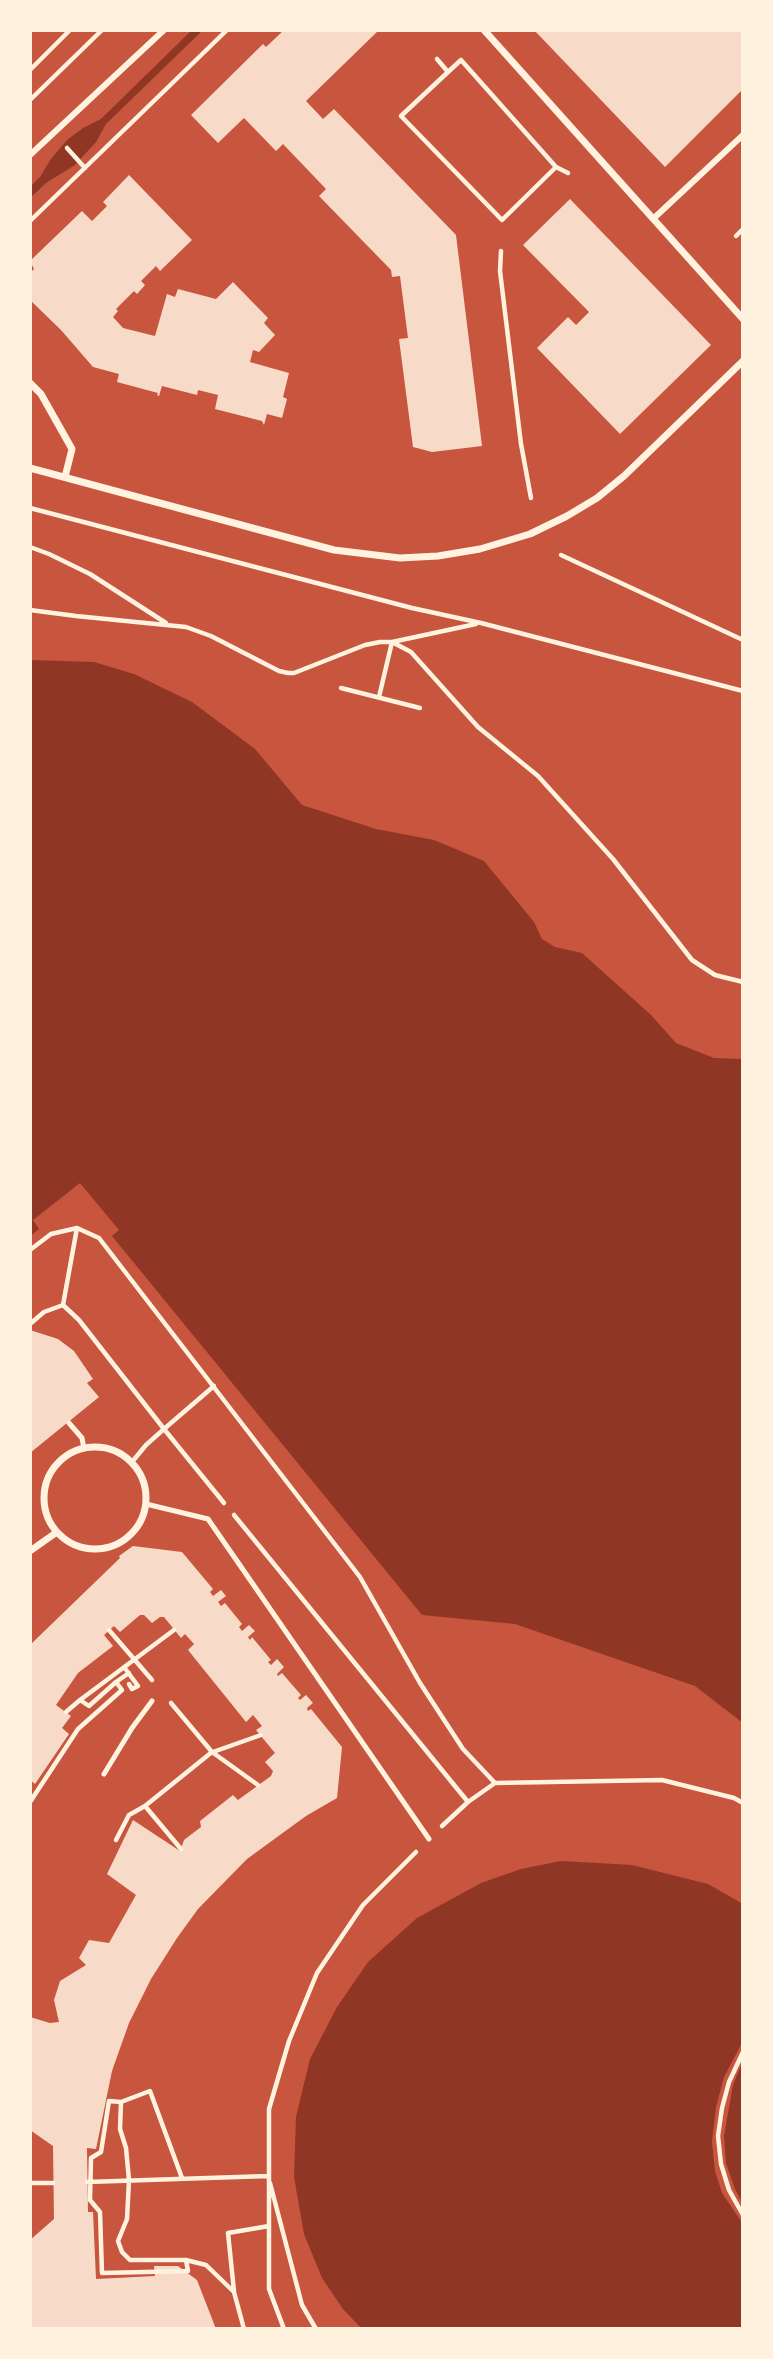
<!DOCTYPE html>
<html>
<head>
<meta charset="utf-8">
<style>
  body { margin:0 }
  #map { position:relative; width:773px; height:2359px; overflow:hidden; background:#c8553d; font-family:"Roboto Condensed",sans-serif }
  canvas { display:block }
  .frame { position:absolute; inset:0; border:32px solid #fff3e0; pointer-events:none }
</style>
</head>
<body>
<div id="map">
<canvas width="773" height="2359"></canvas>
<div class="frame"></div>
</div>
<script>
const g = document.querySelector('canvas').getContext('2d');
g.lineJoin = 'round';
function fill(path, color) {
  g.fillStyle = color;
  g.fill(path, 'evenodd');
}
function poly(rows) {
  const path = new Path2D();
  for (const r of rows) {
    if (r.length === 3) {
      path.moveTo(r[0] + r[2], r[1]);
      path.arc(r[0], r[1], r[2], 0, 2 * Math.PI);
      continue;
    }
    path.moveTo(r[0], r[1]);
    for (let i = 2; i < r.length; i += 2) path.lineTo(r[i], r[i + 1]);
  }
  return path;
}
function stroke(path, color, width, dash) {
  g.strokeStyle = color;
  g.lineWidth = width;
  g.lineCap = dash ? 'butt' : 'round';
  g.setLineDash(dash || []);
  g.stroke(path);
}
const water = poly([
  [192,30,203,30,106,124,96,142,75,165,46,183,30,198,30,187,40,177,51,159,67,140,83,128,101,119],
  [30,660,94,662,134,674,192,702,255,749,302,805,376,829,434,840,484,861,534,922,542,939,555,947,582,953,651,1015,676,1043,714,1058,743,1059,743,1723,695,1686,515,1624,422,1615,112,1236,119,1230,80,1183,33,1220,39,1229,30,1236],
  [561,1861,632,1865,708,1884,743,1904,743,2329,362,2329,343,2309,322,2278,304,2234,294,2177,296,2117,310,2059,337,2007,368,1962,417,1918,481,1883,521,1869]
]);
const pier = poly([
  [743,2041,743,2061,733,2085,724,2136,726,2163,735,2189,743,2204,743,2224,722,2193,715,2171,712,2142,716,2107,724,2077]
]);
const building = poly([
  [284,30,379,30,306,101,323,119,334,109,456,235,482,446,432,452,413,447,399,339,408,338,400,276,392,277,391,270,319,196,326,189,283,144,276,151,244,118,218,143,191,115,263,44,266,47],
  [534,30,743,30,743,89,665,167],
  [129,175,192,240,160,271,156,266,141,281,145,285,137,294,134,291,116,309,118,311,113,317,123,328,155,336,167,294,175,297,178,289,216,299,233,282,268,318,264,323,275,335,259,352,253,350,250,362,289,373,283,397,287,399,282,418,267,414,264,425,262,421,215,409,218,395,198,390,197,395,162,386,159,396,157,395,158,393,117,382,119,374,93,367,61,330,30,300,30,273,34,269,30,261,82,211,92,221,107,206,103,202],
  [570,199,711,345,620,434,537,348,568,317,576,325,589,312,523,245],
  [30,1330,58,1339,74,1351,93,1379,87,1383,99,1397,30,1453],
  [133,1546,182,1552,213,1589,210,1592,213,1596,221,1590,226,1596,218,1602,221,1606,225,1603,242,1624,239,1627,242,1631,249,1625,255,1631,248,1637,250,1640,252,1637,271,1660,268,1662,271,1665,277,1659,284,1667,277,1674,278,1676,282,1673,301,1695,298,1698,300,1700,306,1695,313,1703,307,1708,308,1711,311,1709,342,1747,337,1798,306,1816,247,1859,198,1909,177,1938,151,1979,129,2023,112,2071,96,2149,87,2148,88,2212,93,2212,96,2279,155,2276,154,2266,178,2266,197,2280,216,2329,30,2329,30,2240,54,2219,53,2146,30,2130,30,2017,50,2023,59,2022,54,2000,60,1981,86,1965,79,1958,89,1940,109,1943,136,1895,107,1874,133,1820,180,1851,184,1840,201,1827,200,1821,233,1795,238,1800,271,1776,273,1771,265,1762,275,1753,256,1730,262,1726,253,1715,246,1722,188,1650,194,1644,185,1634,181,1638,164,1617,160,1617,152,1623,144,1615,140,1615,120,1632,114,1626,104,1635,113,1646,78,1673,56,1705,71,1716,62,1728,69,1734,35,1784,30,1780,30,1645,120,1558,119,1556]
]);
const path = poly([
  [437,59,448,72,401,116,502,220,556,167,461,60,448,72],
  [30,70,70,30],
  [30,100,102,30],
  [67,148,85,168],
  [556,167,568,173],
  [30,221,227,30],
  [736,236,743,229],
  [501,251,500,271,521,444,531,498],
  [30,508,412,608,481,623,743,691],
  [30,547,49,554,90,574,166,623],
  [561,555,743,640],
  [30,610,76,616,186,627,211,636,279,671,288,673,294,673,365,645,380,642,392,642,411,652,478,727,538,776,613,859,692,960,715,975,743,982],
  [341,688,420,708],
  [379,697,392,642,476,624],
  [30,1250,51,1234,77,1228,99,1238,360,1577,420,1683,463,1749,495,1783],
  [63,1305,79,1320,164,1429,214,1386],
  [63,1305,77,1228],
  [30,1324,44,1312,63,1305],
  [132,1462,146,1445,164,1429,224,1503],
  [234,1515,468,1802],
  [109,1630,152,1680],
  [124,1667,138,1686,132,1689,129,1684],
  [116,1682,129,1673],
  [80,1700,174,1630],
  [171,1703,212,1752,145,1806,181,1849],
  [212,1752,258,1785],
  [213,1752,261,1735],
  [30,1802,78,1729,122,1690,116,1682,89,1706,80,1700,66,1712],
  [442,1826,468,1802,495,1783,662,1780,734,1798,743,1803],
  [116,1840,129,1815,145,1806],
  [743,2052,729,2082,722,2108,718,2136,721,2164,729,2190,743,2215],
  [121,2102,109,2101,101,2152,91,2158,90,2200,100,2212,102,2273,188,2271,186,2260],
  [182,2178,150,2091,121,2102,120,2129,126,2148,129,2180,127,2219,118,2241,122,2252,130,2260,186,2260,206,2265,234,2292,244,2329],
  [87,2182,268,2176],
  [30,2183,53,2183],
  [270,2183,302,2305,316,2329],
  [234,2291,228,2233,269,2226],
  [284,2329,269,2289,269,2109,289,2041,317,1973,363,1905,416,1852]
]);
const service = poly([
  [69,1423,82,1438,84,1449],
  [146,1504,208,1519,429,1839],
  [104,1774,132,1728,152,1701]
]);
const pedestrian = poly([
  [30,155,164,30],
  [653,219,743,135]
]);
const minor = poly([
  [484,30,743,319],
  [30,383,41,394,72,449,65,477],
  [30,468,334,550,400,558,438,556,480,549,530,534,567,516,597,498,624,476,743,361],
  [95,1498,51],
  [30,1551,57,1532]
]);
fill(water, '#8f3625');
fill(pier, '#c8553d');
fill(building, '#f7dbc8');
stroke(path, '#fff3e0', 4.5);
stroke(service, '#fff3e0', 5);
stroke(pedestrian, '#fff3e0', 6);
stroke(minor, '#fff3e0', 7);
</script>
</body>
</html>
